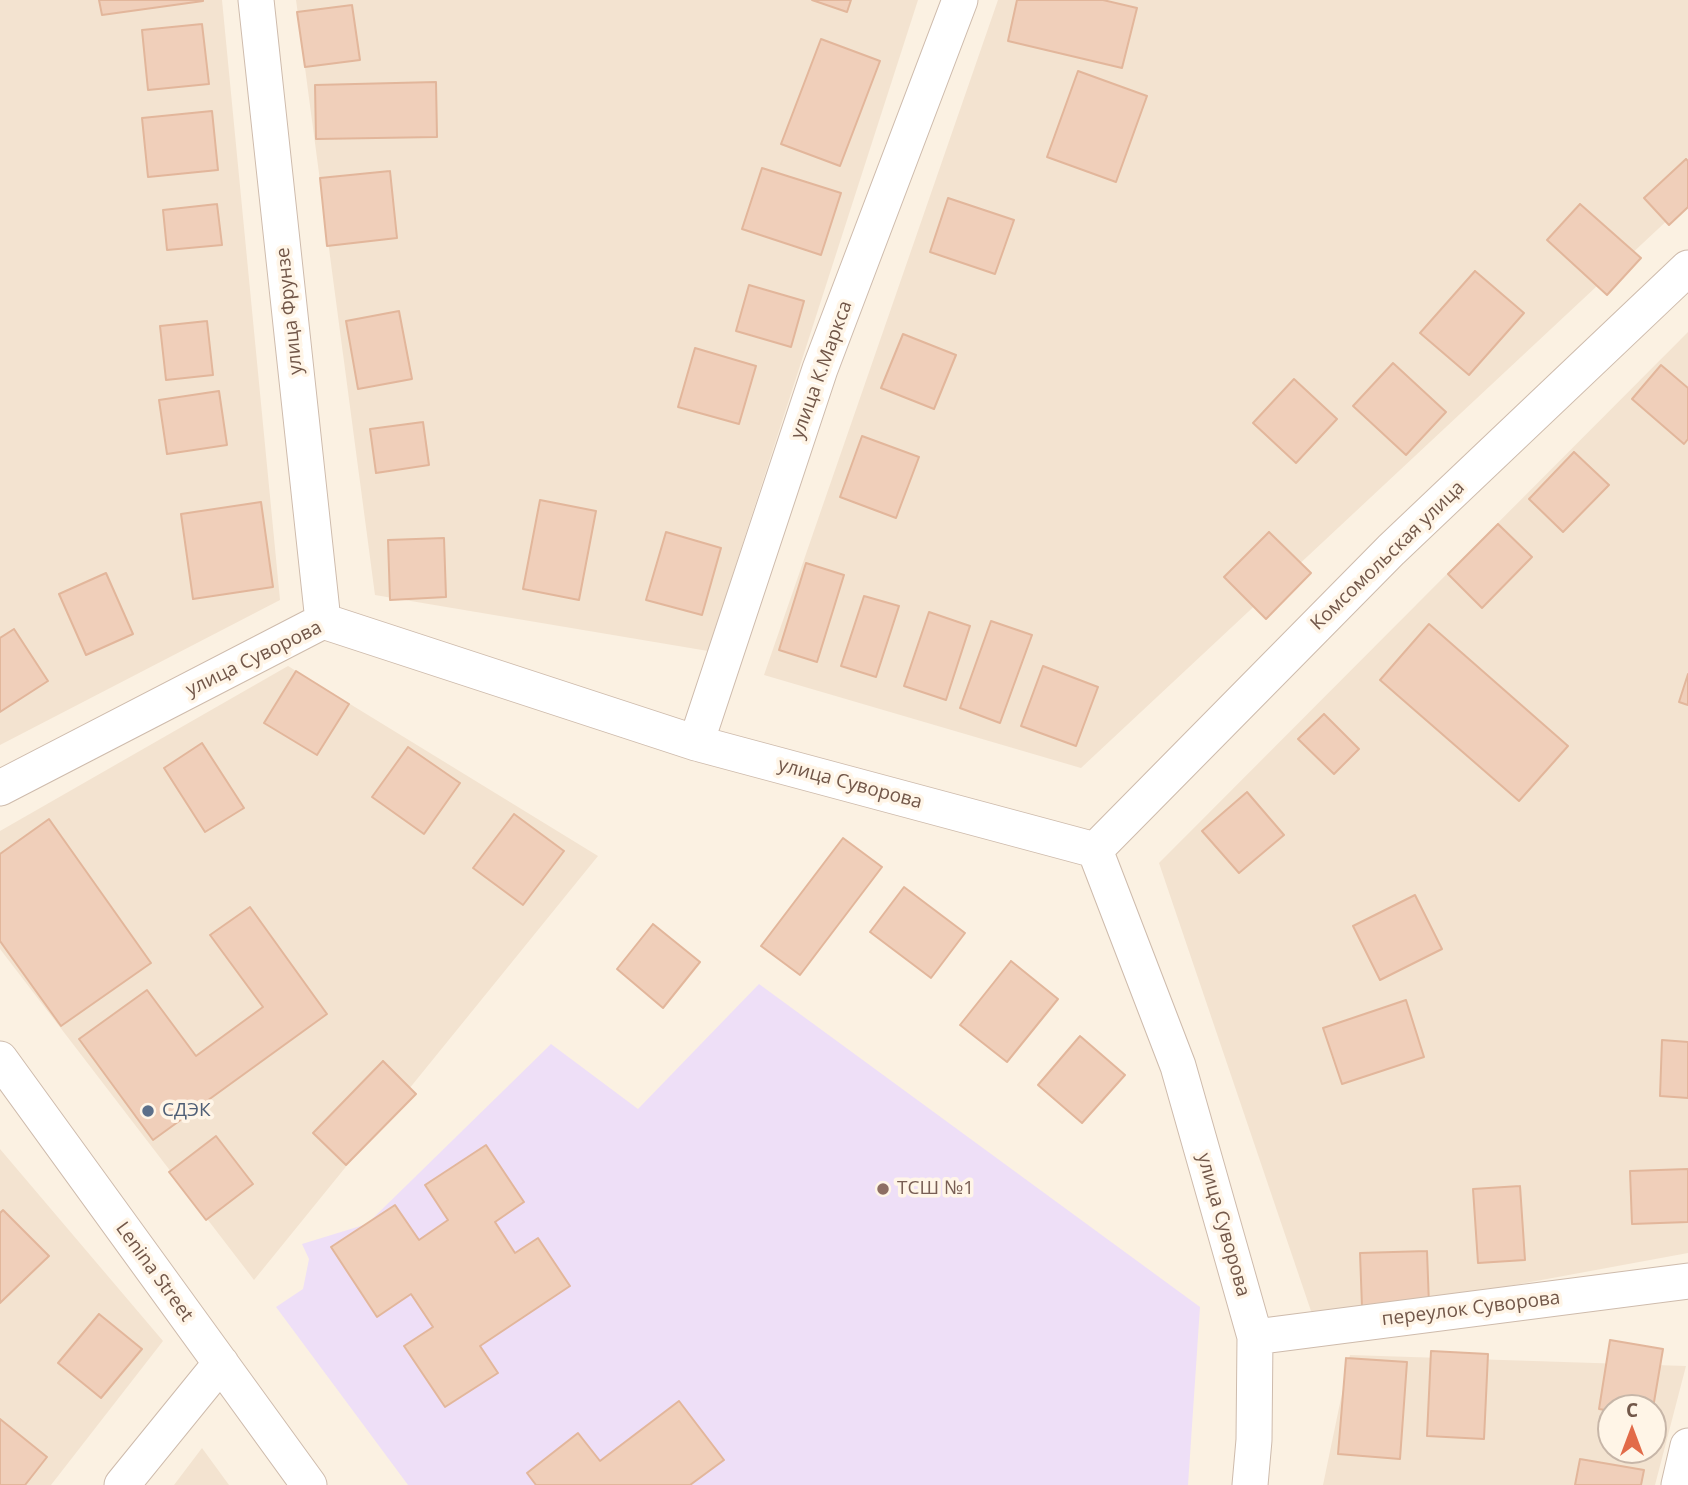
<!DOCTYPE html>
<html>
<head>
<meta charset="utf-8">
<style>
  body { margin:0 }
  #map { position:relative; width:1688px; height:1485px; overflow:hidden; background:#fbf1e2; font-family:"Open Sans",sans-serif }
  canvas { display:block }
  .north { position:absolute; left:1597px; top:1394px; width:70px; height:70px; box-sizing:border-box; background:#fff5e7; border:2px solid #c7b6a8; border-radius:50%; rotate:0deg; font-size:19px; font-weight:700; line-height:28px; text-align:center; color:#725749 }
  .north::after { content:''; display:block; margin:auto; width:24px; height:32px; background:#e26b49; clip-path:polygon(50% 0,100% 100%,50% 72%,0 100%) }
</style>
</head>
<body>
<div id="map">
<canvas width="1688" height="1485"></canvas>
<div class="north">С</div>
</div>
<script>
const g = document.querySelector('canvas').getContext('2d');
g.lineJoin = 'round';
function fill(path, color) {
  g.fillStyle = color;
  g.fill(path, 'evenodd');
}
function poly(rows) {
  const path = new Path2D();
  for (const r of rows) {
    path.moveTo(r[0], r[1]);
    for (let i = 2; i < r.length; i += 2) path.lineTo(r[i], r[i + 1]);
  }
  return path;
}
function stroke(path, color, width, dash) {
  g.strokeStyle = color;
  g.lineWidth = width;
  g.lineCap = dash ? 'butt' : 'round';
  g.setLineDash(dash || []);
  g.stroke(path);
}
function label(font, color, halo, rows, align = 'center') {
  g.font = font + ' "Open Sans",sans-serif';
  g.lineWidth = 7;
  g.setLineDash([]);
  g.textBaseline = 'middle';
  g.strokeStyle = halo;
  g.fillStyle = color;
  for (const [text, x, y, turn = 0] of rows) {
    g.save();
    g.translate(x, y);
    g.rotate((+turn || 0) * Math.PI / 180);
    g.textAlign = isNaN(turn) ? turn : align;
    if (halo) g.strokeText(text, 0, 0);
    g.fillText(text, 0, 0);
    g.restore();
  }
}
const residential = poly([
  [0,0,222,0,280,600,0,745],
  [296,0,918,0,708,651,375,595],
  [998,0,1688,0,1688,201,1081,768,764,675],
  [1688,332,1688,1253,1471,1293,1312,1314,1159,863],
  [288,666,598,856,254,1280,0,949,0,831],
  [0,1149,163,1341,51,1485,0,1485],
  [1350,1355,1686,1366,1655,1485,1323,1485],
  [1611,1408,1653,1408,1653,1450,1611,1450],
  [202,1448,229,1485,174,1485]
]);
const education = poly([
  [759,984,1200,1307,1188,1485,408,1485,276,1307,303,1289,309,1259,302,1244,367,1224,551,1044,638,1109]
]);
const building = poly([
  [99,0,203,0,203,1,102,15,99,0],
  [812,0,851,0,847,12,812,0],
  [1017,0,1103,0,1137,8,1122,68,1008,41,1017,0],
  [352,5,360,60,305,67,297,12,352,5],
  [202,24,209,84,148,90,142,30,202,24],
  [821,39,880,61,840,166,781,144,821,39],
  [1078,71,1147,96,1116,182,1047,157,1078,71],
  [436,82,437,137,316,139,315,85,436,82],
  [212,111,218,170,148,177,142,118,212,111],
  [1686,159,1688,161,1688,207,1669,225,1644,198,1686,159],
  [762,168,841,193,821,255,742,229,762,168],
  [390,171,397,238,327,246,320,178,390,171],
  [948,198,1014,220,995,274,930,252,948,198],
  [217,204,222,245,167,250,163,210,217,204],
  [1580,204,1641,258,1607,295,1547,240,1580,204],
  [1475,271,1524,313,1469,375,1420,333,1475,271],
  [749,285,804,301,791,347,736,331,749,285],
  [399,311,412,379,358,389,346,321,399,311],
  [207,321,213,375,166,380,160,326,207,321],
  [903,334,956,355,934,409,881,388,903,334],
  [695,348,756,366,739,424,678,407,695,348],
  [1393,363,1446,412,1406,455,1353,406,1393,363],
  [1661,365,1688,388,1688,439,1684,444,1632,399,1661,365],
  [1294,379,1337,419,1296,463,1253,423,1294,379],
  [219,391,227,445,167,454,159,400,219,391],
  [423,422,429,465,376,473,370,429,423,422],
  [862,436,919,457,896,518,840,497,862,436],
  [1574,452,1609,485,1563,532,1529,499,1574,452],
  [540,500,596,511,579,600,523,589,540,500],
  [261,502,273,587,193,599,181,514,261,502],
  [1498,524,1532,557,1482,608,1448,574,1498,524],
  [666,532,721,548,702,615,646,600,666,532],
  [1269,532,1311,573,1266,619,1224,577,1269,532],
  [444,538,446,597,390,600,388,540,444,538],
  [806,563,844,575,817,662,779,650,806,563],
  [106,573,133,634,86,655,59,594,106,573],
  [864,596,899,606,876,677,841,666,864,596],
  [929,612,970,626,946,700,904,686,929,612],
  [991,621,1032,635,1000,723,960,708,991,621],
  [1429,624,1568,746,1519,801,1380,680,1429,624],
  [14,629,48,681,0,712,0,638,14,629],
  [1043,666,1098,687,1076,746,1021,726,1043,666],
  [296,671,349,704,317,755,264,723,296,671],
  [1688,674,1688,705,1679,702,1688,674],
  [1324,714,1359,749,1334,774,1298,739,1324,714],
  [202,743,244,808,205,832,164,768,202,743],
  [408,747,460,783,424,834,372,797,408,747],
  [1247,792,1284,835,1239,873,1202,831,1247,792],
  [514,814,564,851,523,905,473,868,514,814],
  [49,819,151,963,61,1026,0,941,0,854,49,819],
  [843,838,882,867,800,975,761,946,843,838],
  [904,887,965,933,931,978,870,932,904,887],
  [1415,895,1442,949,1380,980,1353,926,1415,895],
  [250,907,327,1014,153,1140,79,1039,147,990,196,1056,263,1007,210,935,250,907],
  [653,924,700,962,663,1008,617,969,653,924],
  [1011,961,1058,999,1007,1062,960,1025,1011,961],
  [1406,1000,1424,1057,1342,1084,1323,1028,1406,1000],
  [1080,1036,1125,1075,1082,1123,1038,1085,1080,1036],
  [1662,1040,1688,1042,1688,1098,1660,1096,1662,1040],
  [383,1061,416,1094,346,1165,313,1133,383,1061],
  [216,1136,253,1184,206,1220,169,1172,216,1136],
  [486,1145,524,1202,495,1222,515,1253,538,1238,570,1286,480,1346,498,1373,445,1407,404,1346,433,1327,411,1294,377,1317,331,1247,395,1205,419,1240,448,1220,425,1185,486,1145],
  [1688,1169,1688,1222,1632,1224,1630,1171,1688,1169],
  [1520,1186,1525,1260,1478,1263,1473,1189,1520,1186],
  [3,1210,49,1256,0,1303,0,1213,3,1210],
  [1427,1251,1429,1305,1362,1307,1360,1253,1427,1251],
  [99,1314,142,1349,101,1398,58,1363,99,1314],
  [1610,1340,1663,1349,1653,1408,1611,1408,1611,1411,1599,1409,1610,1340],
  [1431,1351,1488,1354,1484,1439,1427,1436,1431,1351],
  [1346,1358,1407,1362,1400,1459,1338,1454,1346,1358],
  [679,1401,724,1460,690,1485,536,1485,527,1473,578,1433,600,1461,679,1401],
  [0,1419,47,1457,25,1485,0,1485,0,1419],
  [1580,1459,1644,1470,1641,1485,1575,1485,1580,1459]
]);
const minor = poly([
  [256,0,323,621],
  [696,743,820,369,960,0],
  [0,788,323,621,696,743,1095,850,1178,1066,1255,1337,1254,1440,1250,1485],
  [1095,850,1391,550,1688,268],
  [0,1059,309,1485],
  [1255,1337,1688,1281],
  [122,1485,221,1363],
  [1679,1485,1688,1446]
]);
const markers = [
  [148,1111,7,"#5c6f8a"],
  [883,1189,7,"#8d6e63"]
];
const streetNames = [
  ["улица Фрунзе",290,311,-96],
  ["улица К.Маркса",822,370,-70],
  ["Комсомольская улица",1388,556,-44],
  ["улица Суворова",254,659,-26],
  ["улица Суворова",850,784,15],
  ["улица Суворова",1223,1225,74],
  ["Lenina Street",154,1272,54],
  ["переулок Суворова",1471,1309,-7]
];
const serviceNames = [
  ["СДЭК",162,1111]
];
const educationNames = [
  ["ТСШ №1",897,1189]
];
fill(residential, '#f3e3d0');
fill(education, '#eedff7');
fill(building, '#f0cfba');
stroke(building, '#e2b69b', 2);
stroke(minor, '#cebbac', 37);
stroke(minor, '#fff', 35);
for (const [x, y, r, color] of markers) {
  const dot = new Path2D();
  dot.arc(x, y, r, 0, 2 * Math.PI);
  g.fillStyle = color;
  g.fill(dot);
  stroke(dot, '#fff5e7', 2.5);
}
label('19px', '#725749', '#fff5e7', streetNames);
label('19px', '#4e5e75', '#fff5e7', serviceNames, 'left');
label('19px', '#785e54', '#fff5e7', educationNames, 'left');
</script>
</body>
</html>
